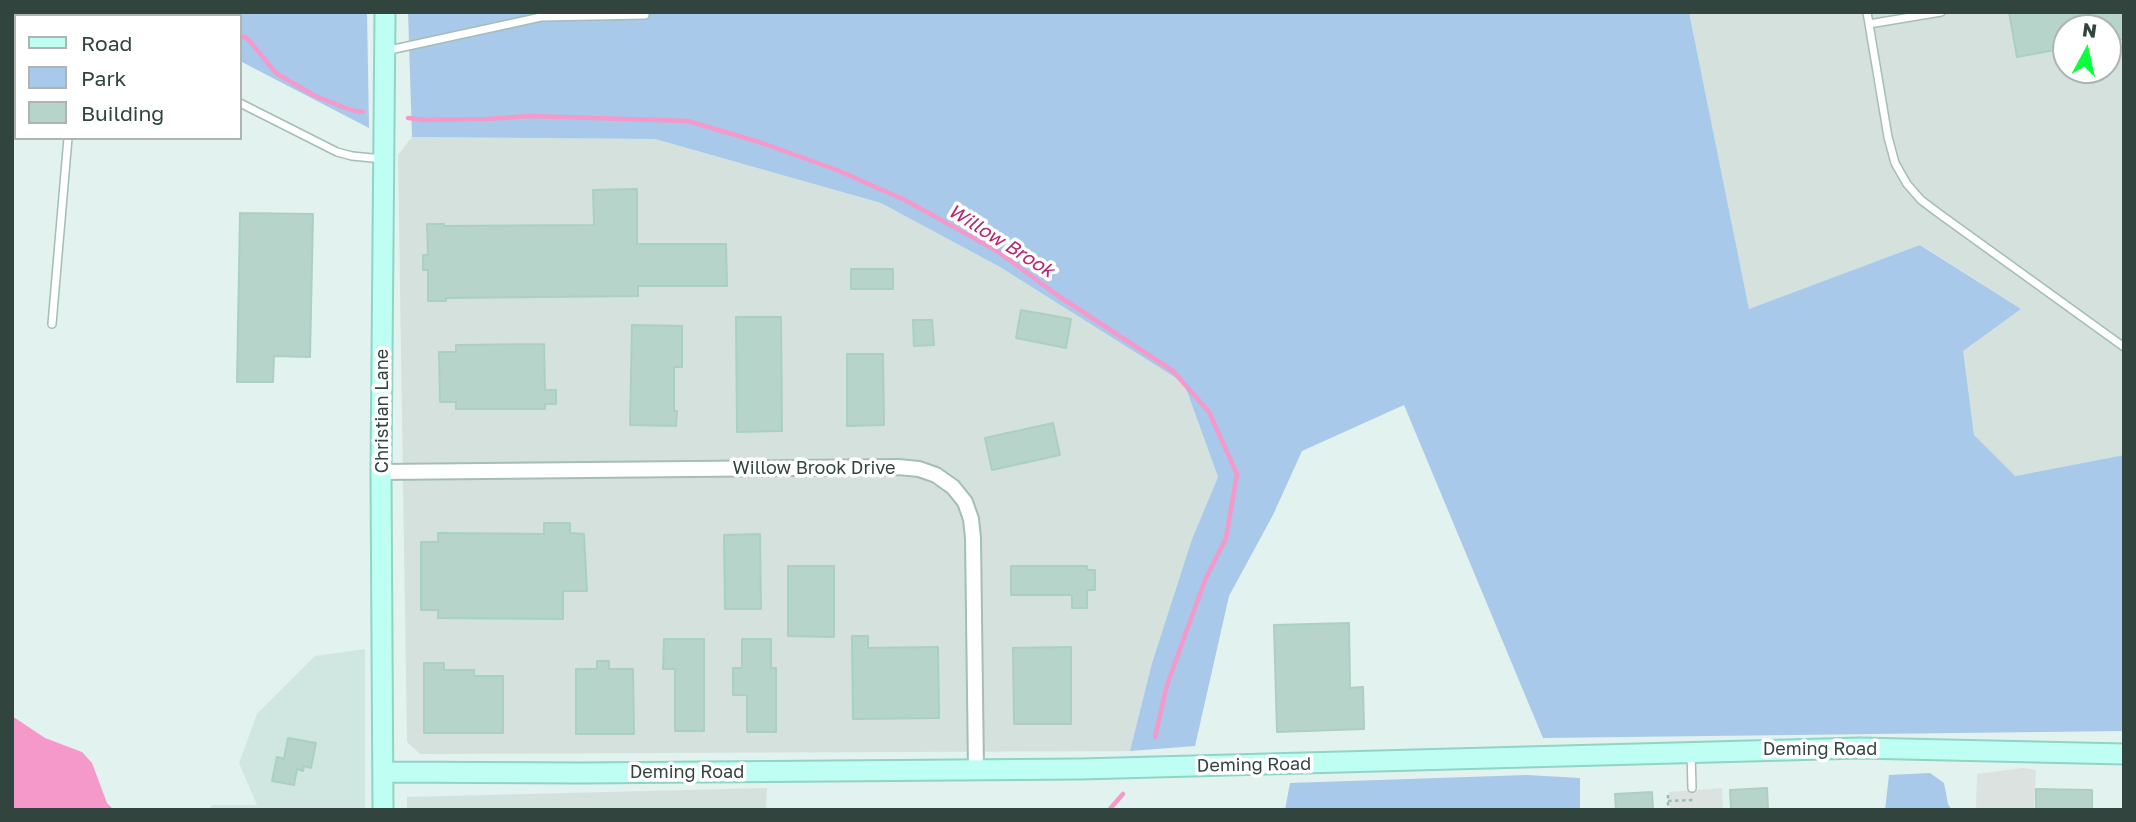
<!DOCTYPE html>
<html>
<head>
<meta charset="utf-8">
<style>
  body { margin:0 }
  #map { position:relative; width:2136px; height:822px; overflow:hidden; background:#e2f2ee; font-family:"Golos Text",sans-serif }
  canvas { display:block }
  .frame { position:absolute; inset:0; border:14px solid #32443e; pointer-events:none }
  .legend { position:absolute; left:14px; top:14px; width:228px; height:126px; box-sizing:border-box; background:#fff; border:2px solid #adb4b2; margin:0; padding:9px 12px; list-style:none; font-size:21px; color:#32443e }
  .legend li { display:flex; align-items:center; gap:14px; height:35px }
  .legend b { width:35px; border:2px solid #adb4b2 }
  .north { position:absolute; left:2052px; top:14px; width:70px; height:70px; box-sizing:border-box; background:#fff; border:2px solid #adb4b2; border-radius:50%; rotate:8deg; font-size:19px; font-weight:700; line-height:28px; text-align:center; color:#32443e }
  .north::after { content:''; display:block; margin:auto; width:24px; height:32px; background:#0cff3d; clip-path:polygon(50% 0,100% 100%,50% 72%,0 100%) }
</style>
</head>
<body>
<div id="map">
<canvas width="2136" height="822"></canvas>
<div class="frame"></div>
<ul class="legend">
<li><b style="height:9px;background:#bffff3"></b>Road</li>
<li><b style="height:19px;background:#a8c9ea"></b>Park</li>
<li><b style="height:19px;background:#b7d4ca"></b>Building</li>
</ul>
<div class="north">N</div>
</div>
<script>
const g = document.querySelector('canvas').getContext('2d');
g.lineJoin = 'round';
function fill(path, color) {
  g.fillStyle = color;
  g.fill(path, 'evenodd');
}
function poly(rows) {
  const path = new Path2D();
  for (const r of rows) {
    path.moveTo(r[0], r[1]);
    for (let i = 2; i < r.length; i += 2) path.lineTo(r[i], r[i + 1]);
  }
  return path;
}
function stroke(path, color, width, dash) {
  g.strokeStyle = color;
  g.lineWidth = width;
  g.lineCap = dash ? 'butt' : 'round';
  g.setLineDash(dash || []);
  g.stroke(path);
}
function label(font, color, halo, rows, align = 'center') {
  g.font = font + ' "Golos Text",sans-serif';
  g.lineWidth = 7;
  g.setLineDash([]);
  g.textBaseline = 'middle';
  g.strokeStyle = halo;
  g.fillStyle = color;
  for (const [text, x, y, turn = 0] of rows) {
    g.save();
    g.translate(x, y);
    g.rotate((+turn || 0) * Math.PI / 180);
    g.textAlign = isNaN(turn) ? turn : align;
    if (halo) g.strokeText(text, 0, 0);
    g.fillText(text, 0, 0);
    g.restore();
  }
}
const residential = poly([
  [365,649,365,810,208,810,212,805,257,805,239,763,257,714,315,656]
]);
const industrial = poly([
  [1689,12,2124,12,2124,455,2014,476,1974,435,1962,351,2021,309,1921,245,1749,309],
  [2066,28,2108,28,2108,70,2066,70],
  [412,137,655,139,881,203,1000,267,1184,383,1218,477,1192,539,1152,663,1130,751,420,754,407,742,398,155],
  [767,788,766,810,407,810,407,797]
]);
const green = poly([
  [117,12,367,12,369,128,240,61,240,16,125,16],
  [408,12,1689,12,1749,309,1920,245,2021,309,1963,351,1974,435,2015,476,2124,455,2124,731,1543,738,1404,405,1302,451,1273,515,1229,596,1195,746,1130,751,1152,663,1192,539,1218,477,1184,383,1000,267,881,203,655,139,412,137],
  [1930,773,1944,783,1948,804,1952,810,1885,810,1889,775],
  [1527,775,1580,778,1580,810,1285,810,1290,783]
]);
const parking = poly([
  [2023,768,2036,770,2034,810,1976,810,1977,774],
  [1722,788,1723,810,1670,810,1669,792]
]);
const water = poly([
  [12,716,45,738,82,752,92,763,107,803,114,810,12,810]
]);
const stream = poly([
  [193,12,203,16],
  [240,35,248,39,276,73,315,96,351,110,363,112],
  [408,118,425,120,487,119,530,116,688,121,759,142,837,170,907,201,997,251,1060,297,1173,371,1209,412,1237,474,1226,538,1205,580,1167,685,1155,737],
  [1109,810,1123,794]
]);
const building = poly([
  [2009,12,2124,12,2124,39,2108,41,2108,28,2066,28,2066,48,2017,57,2009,12],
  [637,189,637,244,726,244,727,286,638,286,638,296,446,298,446,301,428,301,428,270,423,270,423,255,428,255,427,224,444,224,444,226,594,225,593,190,637,189],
  [240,213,313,214,310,357,274,356,273,382,237,382,240,213],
  [851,269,893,269,893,289,851,289,851,269],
  [1021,310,1071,319,1066,348,1016,338,1021,310],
  [736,317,781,317,782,431,737,432,736,317],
  [913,320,932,320,934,345,914,346,913,320],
  [632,325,682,326,682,367,674,367,674,411,677,411,676,426,630,425,632,325],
  [544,344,545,390,556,390,556,404,545,404,545,409,456,409,456,402,440,402,439,352,456,352,456,345,544,344],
  [847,354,883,354,884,425,847,426,847,354],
  [1053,423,1060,455,992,470,985,438,1053,423],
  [544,523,570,523,570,533,584,534,587,591,563,591,563,619,438,618,438,610,421,610,421,542,438,542,438,533,544,534,544,523],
  [760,534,761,609,725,609,724,535,760,534],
  [788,566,834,566,834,637,788,636,788,566],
  [1011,566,1087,566,1087,570,1095,570,1095,590,1087,590,1087,608,1072,608,1072,595,1011,595,1011,566],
  [1349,623,1350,688,1363,687,1364,729,1277,732,1274,625,1349,623],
  [852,636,868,636,868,648,938,647,939,718,853,719,852,636],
  [664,639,704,639,704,731,675,731,675,669,663,669,664,639],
  [742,639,771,639,771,668,776,668,776,732,747,732,747,695,733,695,733,668,742,668,742,639],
  [1071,647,1071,724,1014,724,1013,648,1071,647],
  [597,661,609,661,609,669,633,669,634,734,576,734,576,669,597,669,597,661],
  [424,663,444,663,444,670,474,670,474,676,503,676,503,733,424,733,424,663],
  [288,738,316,743,311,768,304,766,303,771,297,769,294,785,272,781,277,757,284,759,288,738],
  [1767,788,1768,810,1731,810,1730,790,1767,788],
  [2036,789,2092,790,2092,810,2036,810,2036,789],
  [1652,792,1653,810,1616,810,1615,794,1652,792]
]);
const path = poly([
  [1668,795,1668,810],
  [1668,801,1693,800]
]);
const lane = poly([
  [61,12,68,16],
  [1867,12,1888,137,1895,163,1907,184,1921,200,1941,215,2124,347],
  [1869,24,1941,12],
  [385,51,541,17,645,15,645,12],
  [240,103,337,152,352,156,383,159],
  [12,121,16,122],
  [52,324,68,138],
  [1691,752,1692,788]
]);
const street = poly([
  [381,472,898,467,919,469,936,475,953,487,965,502,971,519,973,538,976,770]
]);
const secondary = poly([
  [383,772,581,773,1081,769,1860,748,2124,754],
  [383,810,381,472,385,12]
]);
const streetNames = [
  ["Christian Lane",382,411,-90],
  ["Willow Brook Drive",814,468],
  ["Deming Road",1820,749],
  ["Deming Road",1254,765,-1],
  ["Deming Road",687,772]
];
const waterNames = [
  ["Willow Brook",1001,241,32]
];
fill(residential, '#d0e7e1');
fill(industrial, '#d5e1dc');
fill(green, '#a8c9ea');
fill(parking, '#dbe2e0');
fill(water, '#f499ca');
stroke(stream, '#f499ca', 4.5);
fill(building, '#b7d4ca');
stroke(building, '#aad0c3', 2);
stroke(lane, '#a4beb6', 10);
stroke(street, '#a4beb6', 18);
stroke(secondary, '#8ed5c6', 23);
stroke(path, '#95c1b3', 2.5, [3.5, 3.5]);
stroke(lane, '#fff', 7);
stroke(street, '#fff', 14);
stroke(secondary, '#bffff3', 19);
label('18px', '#32443e', '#fff', streetNames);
label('italic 19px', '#b52672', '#fff', waterNames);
</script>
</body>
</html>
